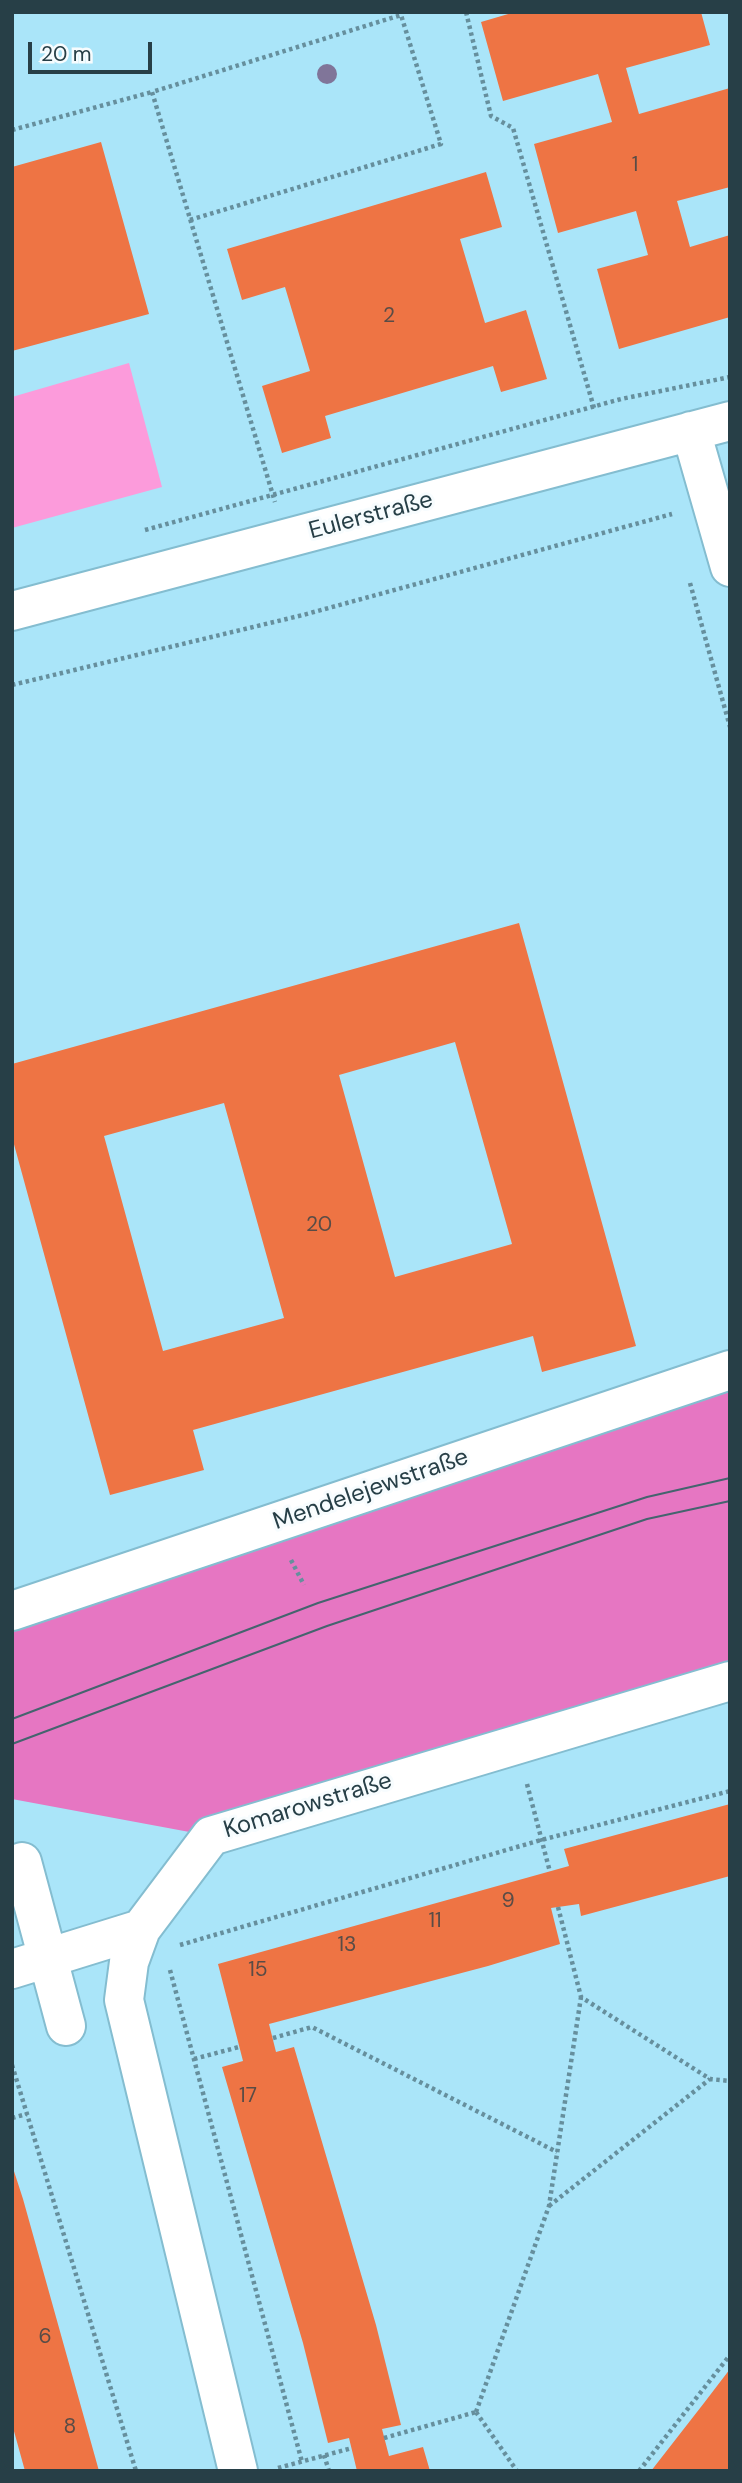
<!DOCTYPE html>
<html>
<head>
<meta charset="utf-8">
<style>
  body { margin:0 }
  #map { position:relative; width:742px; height:2483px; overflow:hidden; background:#aae5f9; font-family:"DM Sans",sans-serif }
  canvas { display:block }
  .frame { position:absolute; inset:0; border:14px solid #273f47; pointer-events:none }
  .scale { position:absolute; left:28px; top:42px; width:124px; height:32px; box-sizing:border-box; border:4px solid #273f47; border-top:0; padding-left:9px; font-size:21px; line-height:24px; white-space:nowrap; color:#273f47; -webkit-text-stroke:5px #f7fcfe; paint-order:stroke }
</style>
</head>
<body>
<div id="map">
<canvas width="742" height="2483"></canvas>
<div class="frame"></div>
<div class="scale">20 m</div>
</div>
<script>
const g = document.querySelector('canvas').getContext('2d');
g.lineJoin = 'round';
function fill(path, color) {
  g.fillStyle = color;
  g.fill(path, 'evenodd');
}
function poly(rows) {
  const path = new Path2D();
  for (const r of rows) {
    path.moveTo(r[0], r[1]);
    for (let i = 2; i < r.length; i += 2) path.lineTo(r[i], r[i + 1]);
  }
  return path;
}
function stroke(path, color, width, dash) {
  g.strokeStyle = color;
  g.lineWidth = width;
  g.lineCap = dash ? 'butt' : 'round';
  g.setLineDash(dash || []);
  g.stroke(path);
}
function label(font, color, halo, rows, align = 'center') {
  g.font = font + ' "DM Sans",sans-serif';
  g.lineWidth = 6;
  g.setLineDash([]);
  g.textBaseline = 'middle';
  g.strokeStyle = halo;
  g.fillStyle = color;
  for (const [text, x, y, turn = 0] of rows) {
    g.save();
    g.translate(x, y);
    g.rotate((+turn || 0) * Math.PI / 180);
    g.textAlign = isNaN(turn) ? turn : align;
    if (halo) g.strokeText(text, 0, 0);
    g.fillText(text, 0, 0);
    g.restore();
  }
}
const green = poly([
  [129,363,162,487,12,528,12,397]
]);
const forest = poly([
  [730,1370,730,1681,211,1836,12,1799,12,1611]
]);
const building = poly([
  [515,12,701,12,710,45,626,68,639,114,730,88,730,187,677,201,690,247,730,235,730,317,619,349,597,269,648,255,636,211,558,233,534,144,612,122,598,74,503,101,481,22],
  [101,142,149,314,12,351,12,167],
  [486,172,502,227,460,239,485,323,526,310,547,379,501,392,493,366,325,416,331,438,282,453,262,386,310,371,285,287,242,300,227,249],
  [519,923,636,1346,542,1372,533,1336,193,1430,204,1470,110,1495,12,1137,12,1064],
  [455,1042,512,1244,395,1277,339,1075],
  [224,1103,284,1318,163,1351,104,1136],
  [730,1804,730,1876,581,1916,579,1904,551,1908,560,1944,488,1966,269,2024,276,2052,294,2047,376,2325,401,2425,382,2429,389,2456,423,2447,430,2471,357,2471,349,2438,328,2443,303,2343,222,2067,243,2061,218,1964,569,1866,564,1849],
  [12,2165,23,2199,99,2471,25,2471,12,2424],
  [730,2369,730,2471,651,2471,704,2403]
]);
const path = poly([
  [466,12,491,116,513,128,594,408],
  [12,130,152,92],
  [190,220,441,144,401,15,152,92,275,502],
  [145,530,621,399,730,377],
  [690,583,730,727],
  [12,685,303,615,672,514],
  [291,1560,304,1585],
  [527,1784,550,1872],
  [558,1907,581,1997,710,2079,730,2081],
  [180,1945,541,1840,730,1791],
  [170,1970,302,2462],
  [273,2038,312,2027,557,2152],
  [194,2059,239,2047],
  [12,2065,136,2471],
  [12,2118,27,2114],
  [549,2206,710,2079],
  [476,2412,549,2206,581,1997],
  [476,2412,517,2471],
  [384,2438,476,2412],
  [324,2455,329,2471],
  [278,2468,352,2448],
  [639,2471,730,2355]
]);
const minor = poly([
  [691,431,730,567],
  [12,611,730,421],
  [12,1611,730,1370],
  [22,1862,66,2026],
  [12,1969,141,1929],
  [238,2471,124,2000,129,1962,141,1929,211,1836,730,1681]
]);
const tram = poly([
  [12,1719,318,1603,647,1497,730,1478],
  [12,1744,327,1626,647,1519,730,1501]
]);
const trees = [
  [327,74]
];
const numberNames = [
  ["1",635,165],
  ["2",389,316],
  ["20",319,1225],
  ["9",508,1901],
  ["11",435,1921],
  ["13",347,1945],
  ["15",258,1970],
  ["17",248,2096],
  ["6",45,2337],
  ["8",70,2427]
];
const streetNames = [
  ["Eulerstraße",371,516,-15],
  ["Mendelejewstraße",371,1490,-19],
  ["Komarowstraße",308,1806,-17]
];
fill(green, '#fc9bdb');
fill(forest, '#e676c2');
fill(building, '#ee7444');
stroke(minor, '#84bdd0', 42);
stroke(path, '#668f9d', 4.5, [3.5, 3.5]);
stroke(minor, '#fff', 38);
stroke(tram, '#44646e', 2);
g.fillStyle = '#807599';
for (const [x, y] of trees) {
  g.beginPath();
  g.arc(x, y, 10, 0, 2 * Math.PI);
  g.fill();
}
label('21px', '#594c46', null, numberNames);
label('24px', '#273f47', '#f7fcfe', streetNames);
</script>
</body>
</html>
